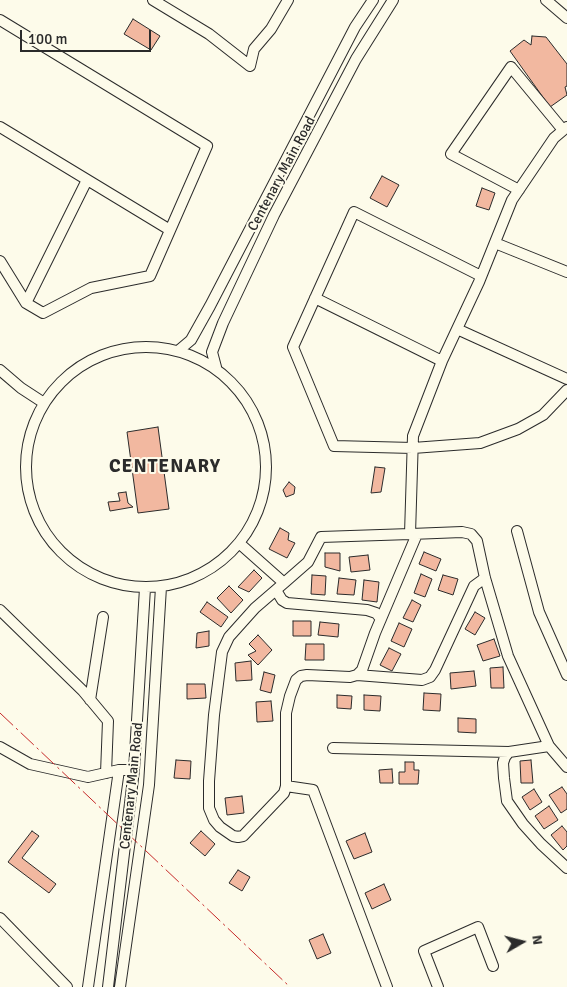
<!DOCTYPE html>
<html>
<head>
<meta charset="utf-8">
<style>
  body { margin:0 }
  #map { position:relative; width:567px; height:987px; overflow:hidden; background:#fdfbea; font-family:Signika,sans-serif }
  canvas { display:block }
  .north { position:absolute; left:497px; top:917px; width:50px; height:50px; -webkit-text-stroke:4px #fdfbea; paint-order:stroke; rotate:82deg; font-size:14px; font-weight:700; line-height:20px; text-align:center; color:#2b2b2b }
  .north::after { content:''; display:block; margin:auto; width:18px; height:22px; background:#2b2b2b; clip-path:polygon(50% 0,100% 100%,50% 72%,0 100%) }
  .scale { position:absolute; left:20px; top:30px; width:131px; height:22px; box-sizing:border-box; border:2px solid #2b2b2b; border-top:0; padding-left:6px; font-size:15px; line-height:18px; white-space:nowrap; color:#2b2b2b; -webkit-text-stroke:4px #fdfbea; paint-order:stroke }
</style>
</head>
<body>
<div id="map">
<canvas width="567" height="987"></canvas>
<div class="north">N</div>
<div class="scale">100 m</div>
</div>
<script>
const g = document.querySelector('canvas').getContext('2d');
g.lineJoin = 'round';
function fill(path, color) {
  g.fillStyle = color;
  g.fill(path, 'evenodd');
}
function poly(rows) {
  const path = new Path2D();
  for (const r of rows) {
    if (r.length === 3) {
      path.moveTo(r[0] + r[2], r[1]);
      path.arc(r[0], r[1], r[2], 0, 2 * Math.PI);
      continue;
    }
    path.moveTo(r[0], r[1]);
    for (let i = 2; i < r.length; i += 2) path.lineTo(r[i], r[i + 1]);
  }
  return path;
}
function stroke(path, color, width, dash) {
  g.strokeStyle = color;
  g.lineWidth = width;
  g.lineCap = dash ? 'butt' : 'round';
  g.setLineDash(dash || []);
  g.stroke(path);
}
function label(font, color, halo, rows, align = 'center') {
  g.font = font + ' Signika,sans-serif';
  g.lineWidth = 4;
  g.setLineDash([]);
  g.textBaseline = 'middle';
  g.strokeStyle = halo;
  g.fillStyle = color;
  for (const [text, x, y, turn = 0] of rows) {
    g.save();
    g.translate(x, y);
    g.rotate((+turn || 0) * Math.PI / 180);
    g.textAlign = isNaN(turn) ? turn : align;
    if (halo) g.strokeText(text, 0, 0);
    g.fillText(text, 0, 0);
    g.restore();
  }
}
const building = poly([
  [133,19,160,36,151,50,124,34,133,19],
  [532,36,546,37,567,64,567,86,565,87,567,95,550,107,510,51,524,40,531,45,532,36],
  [382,176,399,185,387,207,370,198,382,176],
  [482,188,495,193,489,210,476,206,482,188],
  [158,427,169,509,138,513,127,432,158,427],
  [375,467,385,468,381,492,371,493,375,467],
  [289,482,295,487,294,494,286,497,283,490,289,482],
  [126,492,128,503,133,507,110,511,108,502,120,501,118,493,126,492],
  [280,528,289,533,288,540,295,543,287,558,269,549,280,528],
  [424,552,441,559,436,571,419,564,424,552],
  [325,553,340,553,340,571,325,567,325,553],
  [368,555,370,570,351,572,349,557,368,555],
  [254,570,262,578,249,592,238,587,254,570],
  [421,574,432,579,425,597,414,593,421,574],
  [312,575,326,576,325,595,311,594,312,575],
  [443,575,458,579,453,595,438,590,443,575],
  [339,578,356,580,354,595,337,594,339,578],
  [364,580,379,582,377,602,362,600,364,580],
  [229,586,243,600,231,613,217,598,229,586],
  [412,600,421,605,413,622,403,618,412,600],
  [207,602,228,617,221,627,200,612,207,602],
  [475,612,485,618,475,635,465,629,475,612],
  [293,621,311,621,311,636,293,636,293,621],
  [320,622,339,624,338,637,318,635,320,622],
  [399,623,412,629,404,647,391,641,399,623],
  [209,631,209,646,196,648,197,633,209,631],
  [258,635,272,650,258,665,248,655,256,651,249,644,258,635],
  [494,639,500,656,483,661,477,645,494,639],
  [306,644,324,644,324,660,305,660,306,644],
  [389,648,401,654,392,671,380,665,389,648],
  [251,661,252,680,236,681,235,663,251,661],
  [503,667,504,688,491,688,490,668,503,667],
  [474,671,476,686,451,689,450,673,474,671],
  [264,672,275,675,271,693,260,690,264,672],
  [187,684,205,684,206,698,187,699,187,684],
  [424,693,441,694,440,711,423,710,424,693],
  [337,695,352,696,351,709,337,708,337,695],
  [364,695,381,696,380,711,364,710,364,695],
  [271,701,273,721,257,722,256,702,271,701],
  [458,718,476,719,476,733,458,732,458,718],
  [176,760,191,761,190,779,174,778,176,760],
  [531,760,533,783,521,783,520,761,531,760],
  [405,762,414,762,414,770,419,770,418,784,399,784,399,772,405,772,405,762],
  [392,769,393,783,380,783,379,770,392,769],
  [562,787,567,794,567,809,561,813,549,795,562,787],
  [534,789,542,802,530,810,522,797,534,789],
  [242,796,244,813,227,815,225,798,242,796],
  [549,806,558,820,544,829,535,816,549,806],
  [562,826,567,832,567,846,563,850,551,835,562,826],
  [32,831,39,836,22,858,56,884,49,893,8,862,32,831],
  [201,831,215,844,205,856,190,843,201,831],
  [365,833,372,852,354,859,346,841,365,833],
  [238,870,250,877,242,891,229,883,238,870],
  [384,884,391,900,372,909,365,893,384,884],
  [323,934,331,953,317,959,309,940,323,934]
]);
const minor = poly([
  [153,0,209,34,250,66,254,49,271,29,288,0],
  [546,0,567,18],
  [0,20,207,146,150,276,91,288,43,313,26,303,0,261],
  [0,127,170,230],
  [519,190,451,154,511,67,563,130],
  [495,243,567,272],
  [481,276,354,212,293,347,334,446,413,448,480,443,518,429,543,415,567,390],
  [315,298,442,361],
  [26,303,87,180],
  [457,329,567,379],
  [146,467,120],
  [178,351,191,340,210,306,355,27,373,0],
  [216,367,212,352,223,323,274,215,356,59,393,0],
  [0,370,21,388,44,403],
  [517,531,539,612,567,675],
  [411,534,462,532,471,534,477,541,485,578,508,656,549,746,567,767],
  [239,543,284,583,308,562,321,537,410,534,413,436,442,361,479,282,512,200,554,138,567,127],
  [284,583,255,608,229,637,222,652,214,715,209,781,209,808,214,820,220,827,233,836,238,837,243,836,284,793,286,786,286,713,290,696,296,680,301,676,307,675,350,677,357,675,362,670,375,633,417,534],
  [276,590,282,600,287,603,367,610,376,613,381,619],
  [0,610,83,691,108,721,106,773],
  [357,675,422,680,430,677,435,670,474,586,485,578],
  [90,700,103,617],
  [549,746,509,752,505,757,503,763,504,778,507,801,523,824,541,844,567,868],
  [0,747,30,764,88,777,119,770,134,770],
  [333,748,509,752],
  [286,786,313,790,387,987],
  [0,918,67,987],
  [88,987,119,770],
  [108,987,134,770,145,588],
  [120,987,149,785,161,587],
  [438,987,424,951,478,927,493,966]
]);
const power = poly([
  [0,713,290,987]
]);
const streetNames = [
  ["Centenary Main Road",282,174,-62],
  ["Centenary Main Road",132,786,-84]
];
const districtNames = [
  ["CENTENARY",165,467]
];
fill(building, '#f2b8a0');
stroke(building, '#2b2b2b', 1);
stroke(minor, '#2b2b2b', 12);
stroke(minor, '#fdfbea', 10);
stroke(power, '#c62828', 1, [18, 4, 2.5, 4]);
label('14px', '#2b2b2b', '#fdfbea', streetNames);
g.letterSpacing = '1px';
label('bold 19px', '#2b2b2b', '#fdfbea', districtNames);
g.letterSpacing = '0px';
</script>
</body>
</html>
